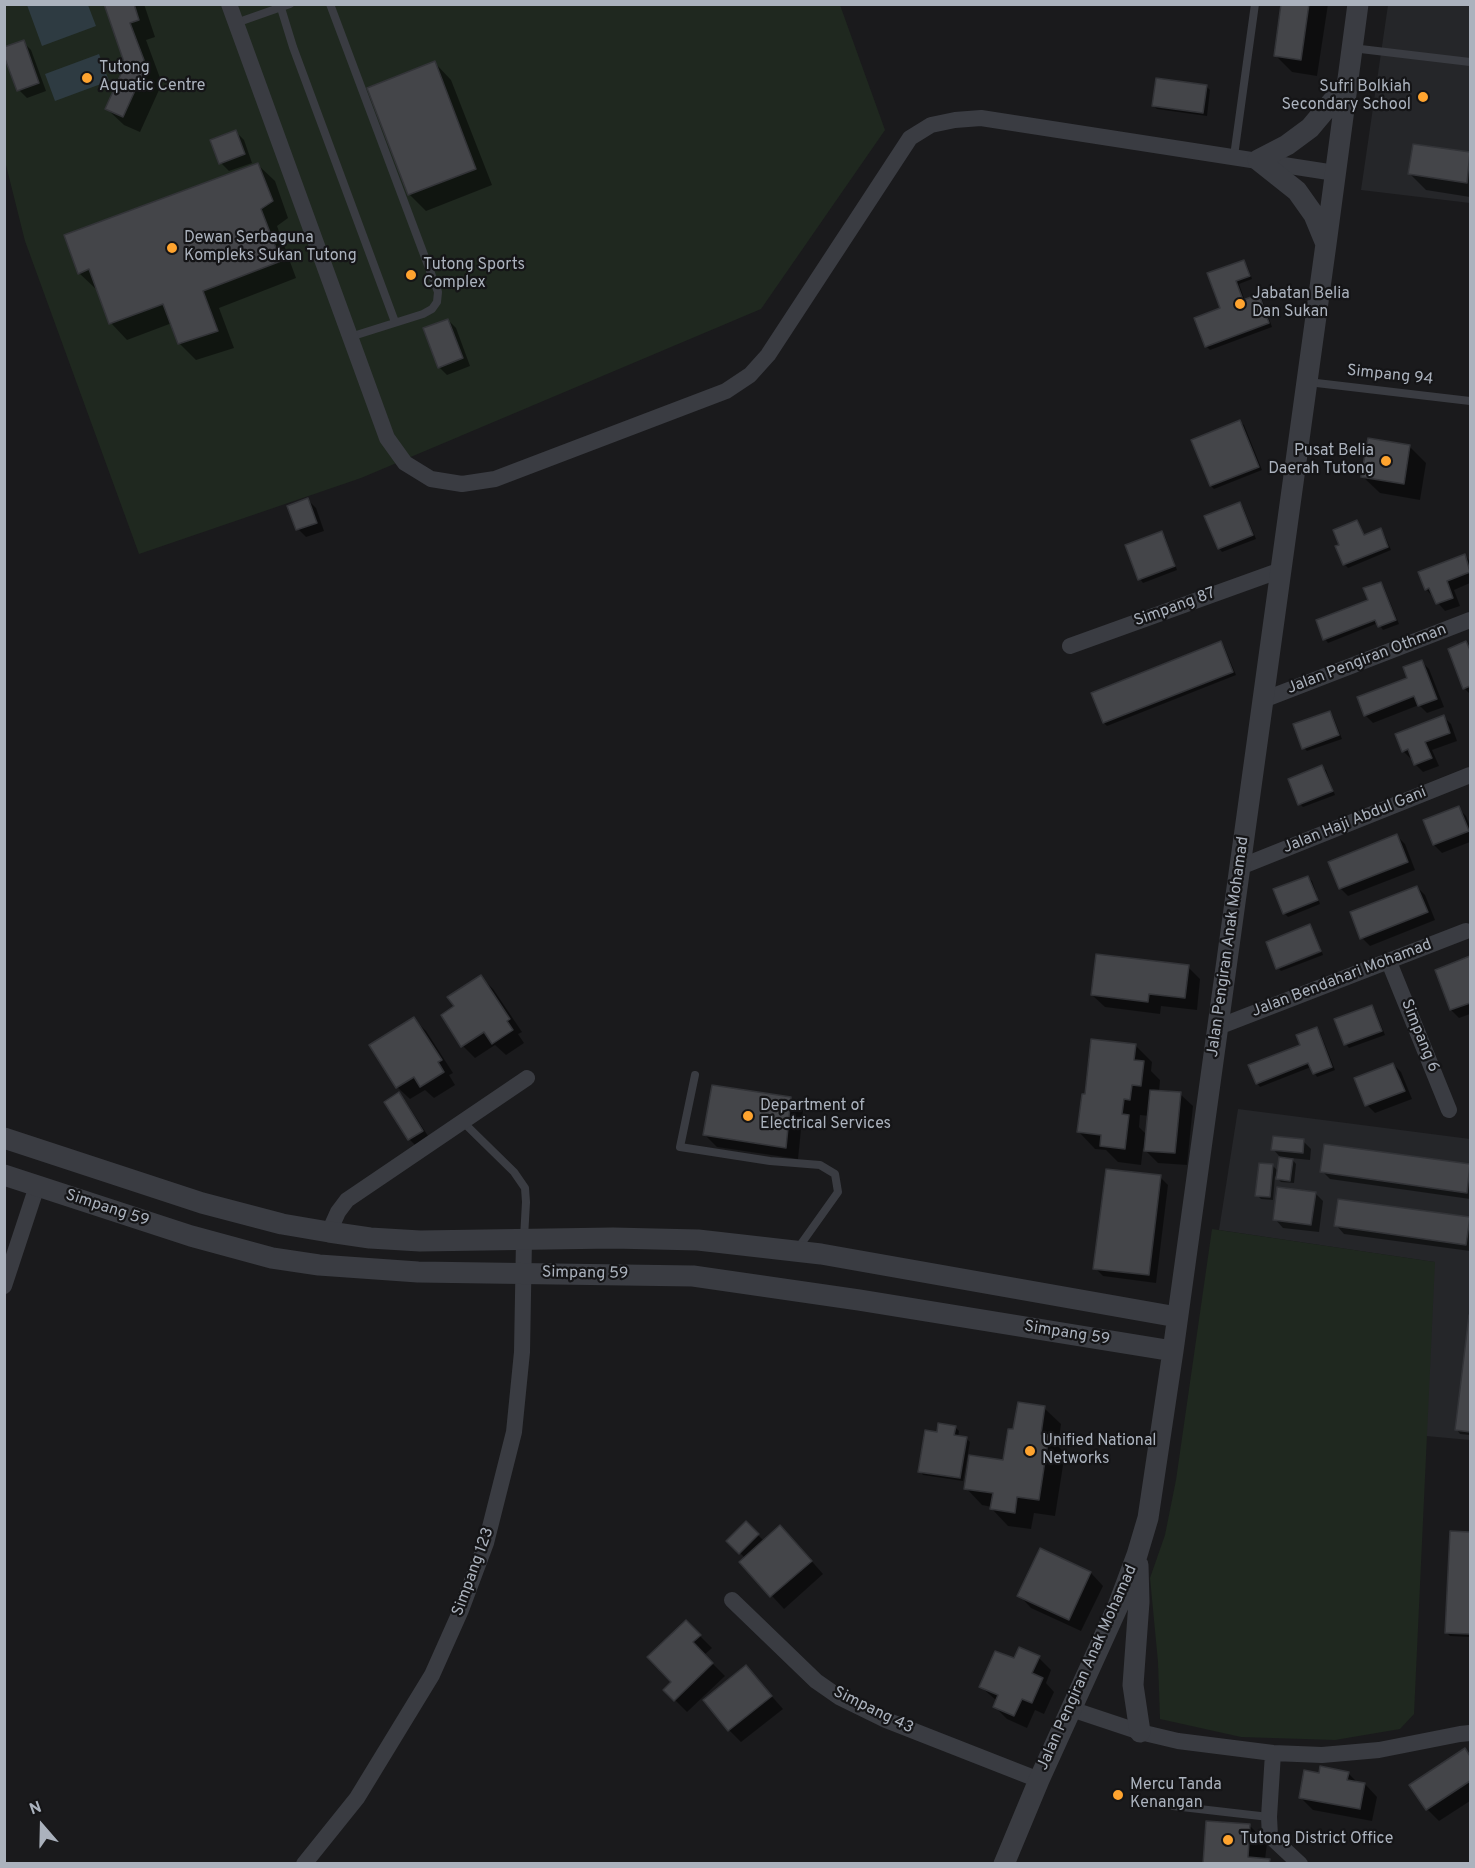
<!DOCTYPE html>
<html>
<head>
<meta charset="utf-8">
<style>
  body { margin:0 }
  #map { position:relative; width:1475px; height:1868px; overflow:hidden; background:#1a1a1c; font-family:Overpass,sans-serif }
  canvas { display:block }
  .frame { position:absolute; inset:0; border:6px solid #abb2bd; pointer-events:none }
  .north { position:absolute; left:12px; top:1796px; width:60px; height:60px; -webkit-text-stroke:4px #151517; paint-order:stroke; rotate:340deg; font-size:16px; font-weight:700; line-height:24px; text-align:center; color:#abb2bd }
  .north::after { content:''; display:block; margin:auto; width:21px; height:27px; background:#abb2bd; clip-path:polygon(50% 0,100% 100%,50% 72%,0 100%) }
</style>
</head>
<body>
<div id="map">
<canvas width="1475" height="1868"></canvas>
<div class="frame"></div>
<div class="north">N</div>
</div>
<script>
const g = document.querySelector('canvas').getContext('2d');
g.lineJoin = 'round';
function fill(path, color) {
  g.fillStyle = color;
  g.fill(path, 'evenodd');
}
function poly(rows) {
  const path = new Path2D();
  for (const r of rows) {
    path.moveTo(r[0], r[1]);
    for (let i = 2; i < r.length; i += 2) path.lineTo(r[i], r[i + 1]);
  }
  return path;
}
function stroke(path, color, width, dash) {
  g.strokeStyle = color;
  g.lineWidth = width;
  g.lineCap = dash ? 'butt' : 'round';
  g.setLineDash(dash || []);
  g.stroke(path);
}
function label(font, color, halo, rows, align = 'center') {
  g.font = font + ' Overpass,sans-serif';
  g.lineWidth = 4.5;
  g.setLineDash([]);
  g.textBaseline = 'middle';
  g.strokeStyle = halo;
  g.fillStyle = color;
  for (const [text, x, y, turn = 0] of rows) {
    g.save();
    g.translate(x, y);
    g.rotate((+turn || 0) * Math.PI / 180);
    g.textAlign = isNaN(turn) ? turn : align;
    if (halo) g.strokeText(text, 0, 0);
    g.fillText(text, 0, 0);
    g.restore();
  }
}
const built = poly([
  [1388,5,1470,5,1470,203,1361,190],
  [1238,1109,1470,1139,1470,1440,1426,1436,1434,1262,1219,1230]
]);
const green = poly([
  [5,4,840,5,885,130,761,309,361,478,139,554,25,241,5,161],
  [1212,1229,1435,1262,1414,1714,1400,1729,1335,1740,1241,1737,1160,1719,1158,1662,1150,1578,1165,1535,1176,1480]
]);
const water = poly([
  [27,5,88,5,96,26,42,46],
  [99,54,109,81,55,101,45,74]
]);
const shadow = poly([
  [106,4,144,4,155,37,146,40,160,78,159,90,140,132,124,125,107,109,127,65],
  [1283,4,1328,4,1317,76,1292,72,1276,56],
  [23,42,31,50,46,91,27,98,19,90],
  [435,63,451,80,492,185,426,211,409,194],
  [1206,86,1210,90,1207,116,1157,109,1153,106],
  [236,132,244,140,252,163,229,171,221,163,212,141],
  [1414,145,1470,154,1470,197,1426,190,1410,174],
  [258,165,275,181,288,218,277,226,296,278,219,308,234,348,196,360,180,344,172,323,127,340,111,323,98,289,96,289,79,273],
  [1243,262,1247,265,1252,279,1239,284,1245,301,1258,296,1262,299,1272,327,1210,350,1206,346],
  [448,320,456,328,470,366,447,375,439,367],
  [1240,422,1244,425,1262,470,1214,489,1211,486],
  [1409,446,1426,463,1420,500,1380,493,1363,477],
  [308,500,316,508,324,531,306,537,298,529],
  [1239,503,1243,507,1256,539,1222,552,1219,548],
  [1357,521,1365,536,1381,530,1384,534,1391,550,1348,568,1344,564],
  [1161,533,1165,536,1177,570,1143,583,1140,579],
  [1465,556,1470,561,1470,583,1454,590,1460,606,1445,611,1426,589],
  [1381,583,1384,587,1399,624,1383,630,1378,623,1328,643,1325,639,1370,601],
  [1221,643,1224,646,1236,675,1107,726,1104,723],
  [1466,643,1470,648,1470,694,1464,688],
  [1421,661,1429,669,1444,707,1427,713,1419,705,1373,723,1365,715,1409,679],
  [1330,712,1333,716,1342,739,1307,751,1304,748],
  [1443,716,1451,724,1457,741,1432,750,1439,766,1423,772,1415,764,1413,758,1411,759,1403,751],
  [1322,767,1326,770,1335,795,1303,807,1300,804],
  [1458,808,1466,816,1470,826,1470,842,1442,853,1434,845,1425,821],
  [1397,836,1405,844,1415,870,1348,896,1340,888],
  [1308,877,1312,881,1320,904,1288,917,1284,913],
  [1417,887,1425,895,1435,920,1370,946,1362,938,1352,913],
  [1310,926,1313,930,1321,949,1277,967],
  [1322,952,1323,955,1281,971,1279,969],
  [1470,958,1470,1014,1459,1018,1451,1010,1437,970],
  [1188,967,1200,979,1197,1010,1161,1006,1160,1014,1105,1007,1092,995],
  [481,977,493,989,522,1032,518,1034,524,1043,506,1055,495,1045,475,1058,463,1046,456,1007],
  [1372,1007,1375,1010,1385,1035,1349,1048,1346,1044],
  [414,1019,426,1031,453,1073,449,1075,455,1085,434,1098,425,1090,410,1099,397,1087],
  [1316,1029,1320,1032,1335,1070,1317,1077,1311,1067,1260,1087,1257,1083,1302,1046],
  [1135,1045,1152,1062,1151,1071,1160,1080,1159,1092,1180,1094,1193,1106,1187,1165,1158,1163,1143,1148,1141,1165,1118,1162,1106,1150,1095,1149,1079,1132,1086,1096],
  [1140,1115,1149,1116,1147,1135,1139,1127],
  [1393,1064,1401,1072,1412,1099,1375,1113,1367,1105,1356,1078],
  [398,1094,406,1102,430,1139,417,1147,409,1139],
  [790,1098,803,1110,798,1159,717,1147,704,1134],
  [1303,1141,1311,1149,1310,1160,1291,1158,1296,1164,1294,1183,1281,1182,1275,1176,1273,1200,1261,1199,1257,1195,1273,1166,1278,1171,1280,1157,1273,1149],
  [1326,1146,1470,1166,1470,1199,1330,1179,1322,1171],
  [1160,1177,1168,1185,1156,1283,1103,1276,1095,1268],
  [1315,1193,1323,1201,1319,1232,1283,1228,1275,1219],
  [1469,1219,1470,1220,1470,1251,1344,1234,1336,1225],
  [1470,1317,1470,1435,1460,1434,1457,1430],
  [1044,1408,1061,1424,1058,1446,1065,1453,1055,1516,1034,1513,1031,1529,1008,1526,992,1509,992,1507,982,1505,966,1488,1004,1462,1015,1431],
  [955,1427,959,1431,958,1437,966,1438,970,1442,963,1481,923,1475,920,1471,938,1434],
  [746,1523,764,1541,793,1540,823,1574,784,1609,741,1562,745,1558,728,1541],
  [1451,1533,1470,1533,1470,1637,1450,1636,1446,1632],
  [1041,1550,1091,1573,1103,1586,1081,1631,1031,1608,1019,1595],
  [686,1622,712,1648,704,1655,725,1676,687,1712,665,1690,673,1682],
  [1039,1658,1051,1670,1046,1683,1054,1692,1044,1714,1035,1710,1027,1728,1007,1719,995,1707,997,1701,981,1687,1015,1660],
  [746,1667,783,1709,741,1742,729,1730],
  [1465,1750,1470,1756,1470,1801,1439,1821,1427,1809],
  [1348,1773,1358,1783,1365,1784,1377,1797,1372,1821,1313,1810,1301,1798],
  [1250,1826,1267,1843,1265,1860,1272,1864,1204,1864]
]);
const building = poly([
  [104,4,134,4,139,20,130,23,144,60,143,73,123,117,105,109,125,65,104,4],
  [1281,4,1309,4,1301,60,1274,56,1281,4],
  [24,40,39,83,17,91,4,56,4,47,24,40],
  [435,61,476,169,408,195,367,88,435,61],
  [1156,78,1207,85,1203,113,1152,106,1156,78],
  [236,130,245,154,219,164,210,140,236,130],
  [1413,144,1470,152,1467,183,1408,174,1413,144],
  [258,163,273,201,261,209,281,261,203,291,218,331,178,344,163,304,109,324,89,269,78,274,64,235,258,163],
  [1244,260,1250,276,1236,281,1243,300,1259,294,1269,323,1205,347,1194,318,1220,308,1207,273,1244,260],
  [448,319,463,358,438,368,423,328,448,319],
  [1240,420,1259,467,1210,486,1191,440,1240,420],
  [1368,438,1410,445,1404,484,1361,477,1368,438],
  [308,498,317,523,296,530,287,506,308,498],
  [1240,502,1253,535,1218,549,1204,516,1240,502],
  [1357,520,1364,535,1381,528,1388,547,1343,565,1335,546,1339,545,1333,530,1357,520],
  [1162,531,1175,566,1138,580,1125,545,1162,531],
  [1465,554,1470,572,1447,581,1453,598,1436,604,1429,588,1425,590,1418,572,1465,554],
  [1381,582,1396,620,1378,627,1375,620,1323,640,1316,620,1368,600,1363,588,1381,582],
  [1221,641,1233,672,1103,723,1091,693,1221,641],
  [1466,641,1470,650,1470,686,1463,689,1448,649,1466,641],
  [1422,660,1437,699,1418,706,1414,696,1364,716,1357,697,1407,678,1403,667,1422,660],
  [1330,711,1339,735,1302,749,1293,724,1330,711],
  [1444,715,1450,733,1425,742,1432,758,1414,765,1408,749,1402,752,1395,734,1444,715],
  [1322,765,1333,791,1298,805,1288,779,1322,765],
  [1459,806,1469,831,1433,845,1423,820,1459,806],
  [1397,834,1408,862,1339,889,1328,862,1397,834],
  [1308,876,1318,900,1283,914,1273,889,1308,876],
  [1417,886,1428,912,1360,939,1350,912,1417,886],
  [1310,924,1321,951,1276,969,1266,942,1310,924],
  [1096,954,1189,965,1185,998,1149,994,1148,1002,1091,995,1096,954],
  [1470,956,1470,1003,1450,1010,1435,970,1470,956],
  [481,975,510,1019,507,1021,513,1030,492,1044,484,1032,461,1047,441,1015,454,1006,447,997,481,975],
  [1372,1005,1382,1031,1344,1045,1334,1019,1372,1005],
  [414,1017,442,1060,438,1062,444,1072,420,1087,414,1077,396,1088,369,1045,414,1017],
  [1317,1027,1332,1067,1313,1074,1308,1063,1256,1084,1248,1065,1300,1045,1296,1035,1317,1027],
  [1091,1039,1136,1044,1134,1060,1144,1061,1141,1086,1132,1085,1130,1100,1124,1099,1122,1114,1129,1115,1125,1149,1100,1146,1101,1135,1077,1132,1082,1094,1085,1094,1091,1039],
  [1393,1063,1405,1091,1365,1106,1354,1078,1393,1063],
  [712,1085,791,1097,786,1148,703,1135,712,1085],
  [1150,1090,1181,1092,1175,1153,1144,1151,1150,1090],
  [399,1092,423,1131,408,1140,384,1102,399,1092],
  [1273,1136,1304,1139,1303,1153,1271,1150,1273,1136],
  [1324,1144,1470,1164,1467,1193,1320,1172,1324,1144],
  [1279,1157,1293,1159,1290,1181,1276,1179,1279,1157],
  [1259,1163,1273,1164,1270,1197,1255,1196,1259,1163],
  [1106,1169,1161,1175,1149,1275,1093,1269,1106,1169],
  [1277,1187,1316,1192,1311,1225,1273,1220,1277,1187],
  [1338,1199,1470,1217,1466,1245,1334,1226,1338,1199],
  [1469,1315,1470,1315,1470,1432,1455,1430,1469,1315],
  [1018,1402,1045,1406,1041,1434,1049,1435,1039,1500,1017,1497,1015,1513,990,1509,993,1493,964,1489,969,1455,1003,1460,1008,1429,1013,1429,1018,1402],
  [938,1423,956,1426,954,1435,967,1437,960,1478,918,1472,925,1430,937,1432,938,1423],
  [746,1521,759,1534,739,1554,726,1541,746,1521],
  [780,1525,812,1561,770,1597,739,1562,780,1525],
  [1450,1531,1470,1532,1470,1634,1445,1633,1450,1531],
  [1040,1548,1091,1572,1069,1620,1017,1596,1040,1548],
  [686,1620,701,1635,693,1642,713,1663,674,1701,663,1690,671,1682,647,1657,686,1620],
  [1019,1647,1040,1656,1032,1673,1043,1678,1032,1703,1022,1699,1014,1716,993,1707,998,1695,979,1687,995,1651,1014,1658,1019,1647],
  [746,1665,772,1696,728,1731,703,1700,746,1665],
  [1465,1748,1470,1756,1470,1781,1426,1810,1409,1785,1465,1748],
  [1320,1766,1349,1772,1347,1780,1365,1783,1360,1809,1299,1798,1304,1770,1319,1773,1320,1766],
  [1206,1821,1250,1824,1248,1857,1270,1859,1269,1864,1203,1864,1206,1821]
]);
const service = poly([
  [330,4,438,292,437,302,432,309,423,314,350,337],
  [281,8,293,47,395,322],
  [236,23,290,4],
  [1352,48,1470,62],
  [1234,156,1255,4],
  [1308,382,1470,401],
  [695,1075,680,1147,770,1161,820,1165,835,1174,838,1192,796,1251],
  [463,1122,514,1172,525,1188,526,1202,524,1238],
  [1173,1806,1269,1817]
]);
const minor = poly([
  [229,4,387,438,405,463,431,479,462,484,495,479,726,391,750,375,768,355,910,138,931,125,955,120,981,118,1335,173],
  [1070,646,1281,570],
  [1263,700,1470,620],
  [1240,867,1470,775],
  [1389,962,1449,1110],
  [1218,1027,1466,931],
  [329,1232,338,1212,347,1200,527,1078],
  [4,1286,37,1186],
  [732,1600,816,1681,839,1697,886,1720,1039,1780],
  [1071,1709,1140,1732,1178,1741,1273,1753,1322,1755,1379,1750,1460,1734,1470,1733],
  [1273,1753,1269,1817,1270,1836,1300,1864],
  [304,1864,357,1798,432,1675,461,1610,486,1543,514,1432,522,1352,524,1239]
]);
const tertiary = poly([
  [1326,244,1314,215,1297,191,1258,160,1287,145,1310,128,1347,84],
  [4,1138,202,1203,282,1224,329,1232,370,1238,420,1241,613,1238,698,1240,821,1254,1177,1317],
  [4,1175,191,1236,272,1258,319,1265,418,1272,693,1276,859,1300,1173,1351],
  [1138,1565,1139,1602,1133,1685,1140,1732],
  [1004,1864,1039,1780,1118,1606,1137,1555,1148,1518,1173,1351,1326,244,1358,4]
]);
const markers = [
  [87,78,6,"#ffa42f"],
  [1423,97,6,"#ffa42f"],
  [172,248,6,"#ffa42f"],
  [411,275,6,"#ffa42f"],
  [1240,304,6,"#ffa42f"],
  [1386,461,6,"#ffa42f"],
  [748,1116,6,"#ffa42f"],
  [1030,1451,6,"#ffa42f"],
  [1118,1795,6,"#ffa42f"],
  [1228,1840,6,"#ffa42f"]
];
const poiNames = [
  ["Tutong",99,69],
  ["Aquatic Centre",99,87],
  ["Sufri Bolkiah",1411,88,"right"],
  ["Secondary School",1411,106,"right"],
  ["Dewan Serbaguna",184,239],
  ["Kompleks Sukan Tutong",184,257],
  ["Tutong Sports",423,266],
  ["Complex",423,284],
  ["Jabatan Belia",1252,295],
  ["Dan Sukan",1252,313],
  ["Pusat Belia",1374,452,"right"],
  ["Daerah Tutong",1374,470,"right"],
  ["Department of",760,1107],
  ["Electrical Services",760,1125],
  ["Unified National",1042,1442],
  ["Networks",1042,1460],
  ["Mercu Tanda",1130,1786],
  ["Kenangan",1130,1804],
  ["Tutong District Office",1240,1840]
];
const streetNames = [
  ["Simpang 94",1390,376,6],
  ["Simpang 87",1175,608,-20],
  ["Jalan Pengiran Othman",1367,660,-21],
  ["Jalan Haji Abdul Gani",1355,821,-22],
  ["Jalan Pengiran Anak Mohamad",1229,947,-82],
  ["Jalan Bendahari Mohamad",1342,979,-21],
  ["Simpang 6",1419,1036,68],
  ["Simpang 59",107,1209,18],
  ["Simpang 59",585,1274,1],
  ["Simpang 59",1067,1334,9],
  ["Simpang 123",474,1572,-70],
  ["Jalan Pengiran Anak Mohamad",1088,1668,-66],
  ["Simpang 43",873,1711,26]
];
fill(built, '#252629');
fill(green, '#1f281f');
fill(water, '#2e3b42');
fill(shadow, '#0007');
fill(building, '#444549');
stroke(building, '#333438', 1.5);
stroke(service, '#3a3c42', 8);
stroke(minor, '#3a3c42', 16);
stroke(tertiary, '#3a3c42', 21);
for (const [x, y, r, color] of markers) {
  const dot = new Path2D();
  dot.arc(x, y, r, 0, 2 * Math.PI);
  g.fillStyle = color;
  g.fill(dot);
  stroke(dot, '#151517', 2);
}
label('16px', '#abb2bd', '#151517', poiNames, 'left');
label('16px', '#abb2bd', '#151517', streetNames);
</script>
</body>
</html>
